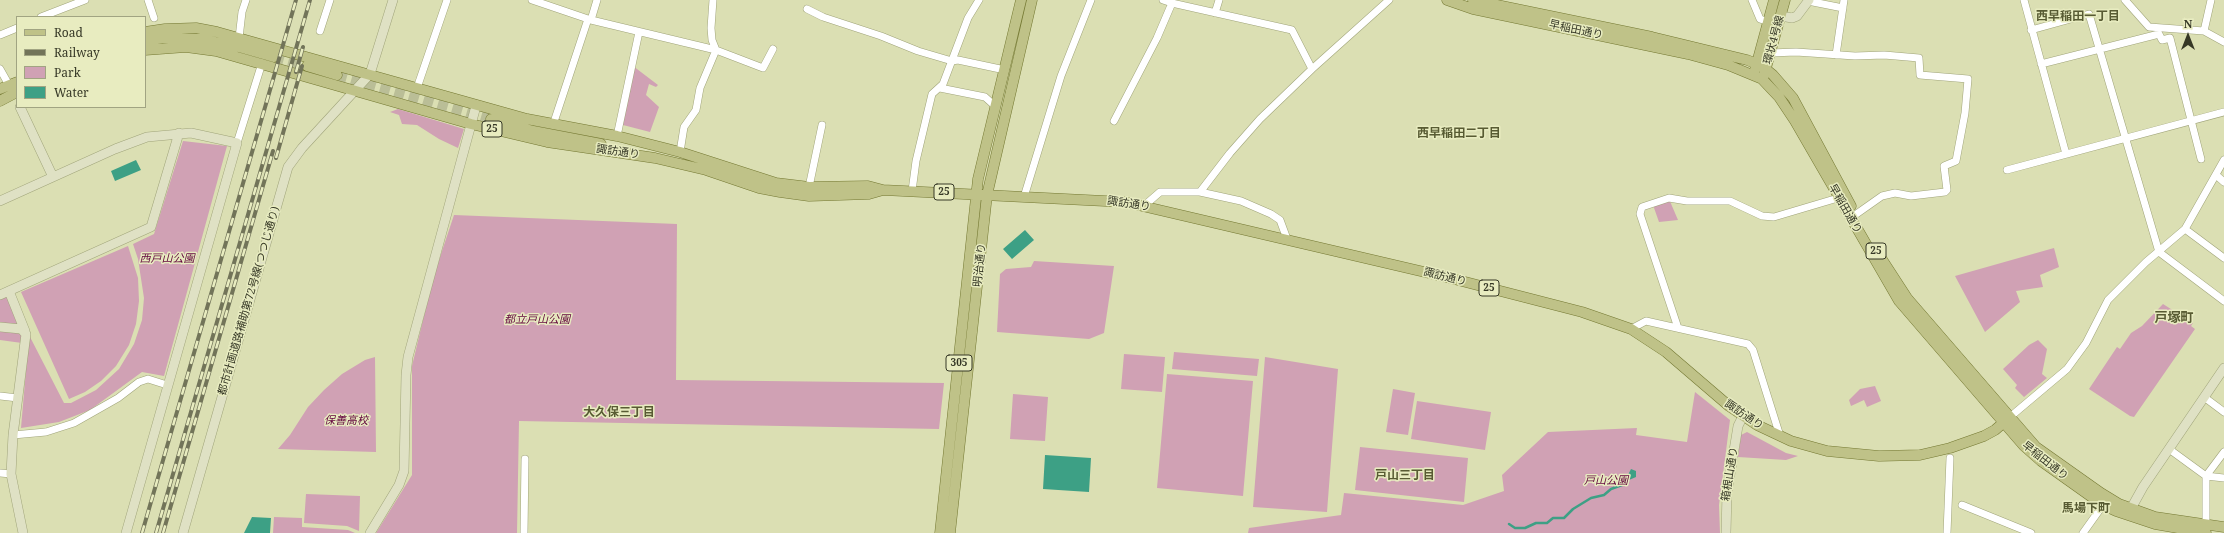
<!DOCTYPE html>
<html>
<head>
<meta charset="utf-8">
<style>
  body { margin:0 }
  #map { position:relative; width:2224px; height:533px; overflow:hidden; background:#dbdfb3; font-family:"Noto Serif",serif }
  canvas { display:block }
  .legend { position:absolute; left:16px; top:16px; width:130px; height:92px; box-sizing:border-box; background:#e8ecc0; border:1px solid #a1a482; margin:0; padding:5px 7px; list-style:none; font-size:12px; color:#363826 }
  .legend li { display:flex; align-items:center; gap:8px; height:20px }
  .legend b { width:20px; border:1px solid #a1a482 }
  .north { position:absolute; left:2168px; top:16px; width:40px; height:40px; -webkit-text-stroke:3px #e8ecc0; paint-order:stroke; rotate:0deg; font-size:11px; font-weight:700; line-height:16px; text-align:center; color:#363826 }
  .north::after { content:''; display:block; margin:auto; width:14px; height:18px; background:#363826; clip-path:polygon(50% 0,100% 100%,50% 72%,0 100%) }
</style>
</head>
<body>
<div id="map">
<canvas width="2224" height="533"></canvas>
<ul class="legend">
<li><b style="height:5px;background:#bfc288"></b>Road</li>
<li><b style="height:5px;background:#727459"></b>Railway</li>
<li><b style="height:11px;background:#d0a1b4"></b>Park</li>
<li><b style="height:11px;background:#3da085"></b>Water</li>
</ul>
<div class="north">N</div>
</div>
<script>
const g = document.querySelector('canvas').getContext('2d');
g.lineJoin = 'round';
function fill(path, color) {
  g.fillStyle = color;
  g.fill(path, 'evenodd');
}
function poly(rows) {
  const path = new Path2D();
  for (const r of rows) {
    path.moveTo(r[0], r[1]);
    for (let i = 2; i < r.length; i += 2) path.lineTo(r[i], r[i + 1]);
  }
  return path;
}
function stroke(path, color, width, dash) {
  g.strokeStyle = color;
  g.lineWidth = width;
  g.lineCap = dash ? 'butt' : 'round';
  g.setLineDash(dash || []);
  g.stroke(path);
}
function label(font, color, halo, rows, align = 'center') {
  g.font = font + ' "Noto Serif","Noto Sans JP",serif';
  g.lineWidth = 3;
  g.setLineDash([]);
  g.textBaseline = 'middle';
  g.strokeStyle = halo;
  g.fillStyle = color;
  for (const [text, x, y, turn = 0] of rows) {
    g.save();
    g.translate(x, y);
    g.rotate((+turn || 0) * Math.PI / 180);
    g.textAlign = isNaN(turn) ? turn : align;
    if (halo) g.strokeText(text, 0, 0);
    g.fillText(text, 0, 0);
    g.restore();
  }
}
const green = poly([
  [633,66,658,85,656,87,649,84,646,95,659,107,650,132,623,125,622,122],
  [398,109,464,129,458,148,439,139,417,125,402,124,399,115,390,112],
  [183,141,227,146,164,376,142,372,90,410,59,422,21,428,29,335,64,403,71,403,96,390,119,369,134,344,142,320,144,298,138,259,133,244,154,234],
  [1669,199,1678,220,1659,222,1653,205],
  [454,215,677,224,676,380,944,383,939,429,519,421,517,533,376,533,412,475,412,366,433,278],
  [128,246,138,278,139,301,136,324,129,345,116,366,101,381,85,392,69,399,21,292],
  [2054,248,2059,267,2040,275,2043,287,2016,291,2020,302,1985,332,1955,276],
  [1034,261,1114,266,1104,333,1089,339,997,332,1000,274,1006,269,1031,267],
  [8,293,21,328,0,326,0,297],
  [2163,304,2193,323,2191,326,2195,329,2134,417,2130,416,2089,389,2117,347,2120,349,2131,333,2142,326],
  [0,330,23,332,22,343,0,340],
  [2038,340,2047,349,2042,374,2047,378,2024,397,2015,388,2017,385,2003,369,2029,345],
  [1174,352,1259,359,1257,376,1172,369],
  [1124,354,1165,357,1162,392,1121,389],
  [375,357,376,452,278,449,290,435,308,407,324,390,342,374,365,360],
  [1265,357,1338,369,1327,512,1253,507],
  [1167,374,1253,381,1243,496,1157,488],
  [1875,386,1881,401,1867,407,1864,400,1851,406,1849,400,1860,389],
  [1393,389,1415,393,1408,435,1386,432],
  [1695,392,1730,420,1719,505,1720,533,1248,533,1249,528,1341,515,1344,493,1463,505,1504,491,1502,475,1548,432,1637,428,1636,435,1687,442],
  [1013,394,1048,397,1045,441,1010,439],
  [1417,401,1491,412,1485,450,1411,439],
  [1747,432,1786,453,1798,456,1786,460,1738,457,1741,435],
  [1360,447,1468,458,1464,502,1355,490],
  [306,494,360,496,359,531,347,526,304,523],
  [274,517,302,518,302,527,348,530,355,533,273,533]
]);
const water = poly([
  [136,160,141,170,115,181,111,171],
  [1025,230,1034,240,1012,259,1003,249],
  [1045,455,1091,458,1089,492,1043,489],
  [1631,469,1636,471,1636,477,1629,480,1623,486,1622,481,1627,477],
  [252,517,271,518,270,533,244,533]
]);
const stream = poly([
  [1509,524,1515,528,1525,528,1536,523,1547,523,1553,518,1564,518,1573,509,1591,498,1604,495,1611,489,1622,485]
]);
const primaryTunnel = poly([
  [274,57,307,66],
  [337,75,491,119]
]);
const street = poly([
  [148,0,154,18],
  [532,0,591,20,716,50,763,68,773,49],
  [1752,0,1760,19,1769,22],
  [2024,0,2066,154],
  [2125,0,2149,27,2204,31],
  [2211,0,2204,31,2224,42],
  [1808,1,1843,8],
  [1172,3,1292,30,1312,69],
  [807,9,823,17,881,36,918,51,952,61,958,60,1005,70],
  [1215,13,1219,0],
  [41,17,85,0],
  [591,20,597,0],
  [2031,30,2089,14,2159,252,2224,301],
  [320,31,330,0],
  [0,35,17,28],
  [239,38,242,12,246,0],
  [1771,53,1796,52,1855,56,1884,55,1919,58,1920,75,1968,79,1965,113,1956,161,1944,166,1947,190,1945,192,1911,196,1895,193,1882,196,1855,215],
  [1836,55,1844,0],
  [2041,64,2159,34,2162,40,2170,38,2201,159],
  [0,69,9,85],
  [417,88,447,0],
  [940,88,985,97,995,106],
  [1114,121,1157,38,1172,3,1163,0],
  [553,125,588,19],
  [617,136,639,32],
  [237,143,262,63],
  [680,152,684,127,696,110,700,88,716,50,712,40,711,28,713,0],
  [2007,170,2224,112],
  [2216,175,2224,182],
  [809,187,822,125],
  [912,191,916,161,932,94,943,84,968,18,979,0],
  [1200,192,1230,153,1260,119,1312,69,1389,0],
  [1024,197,1061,76,1091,0],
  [1145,205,1160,192,1200,192,1241,201,1271,214,1280,220,1287,239],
  [2185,229,2224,258],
  [1678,328,1640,214,1642,207,1669,198,1687,201,1730,201,1762,216,1774,217,1838,198],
  [1631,329,1646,321,1748,344,1753,350,1780,436],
  [0,396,18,398],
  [2204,397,2224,412],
  [2010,417,2067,369,2086,343,2108,300,2146,262,2185,229,2224,160],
  [13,435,46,432,74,423,118,398,139,382,148,379,167,385],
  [2169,449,2206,476,2224,478],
  [0,473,11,474],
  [1962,505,2031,533],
  [2206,525,2206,476,2224,452],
  [524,533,525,459],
  [1947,533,1950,458],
  [2083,533,2103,505]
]);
const secondary = poly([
  [1781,16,1792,18,1797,16,1809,0],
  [20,107,53,177],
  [0,201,115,149,147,137,191,133,237,143,126,533],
  [9,291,25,331],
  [0,295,151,227,179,133],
  [0,327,21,329,26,334,13,435,11,474,23,533],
  [2128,514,2143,487,2224,368],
  [183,533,288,167,302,148,370,74,393,0],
  [370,533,399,485,404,471,406,375,408,357,476,106],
  [1726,533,1727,493,1738,426,1743,416]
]);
const primary = poly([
  [1447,0,1473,9,1688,54,1728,65,1762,79,1779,97,1795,121,1899,301,2024,446,2041,461,2103,505,2116,511,2155,524,2206,533],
  [1473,0,1652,37,1747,60,1762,66,1773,75,1793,98,1851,206],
  [145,32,165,29,196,28,217,32,527,119,617,136,680,152,776,183,809,187,868,186,883,190,1125,202,1450,278,1582,312,1631,329,1666,352,1729,406,1757,425,1791,441,1827,451,1879,456,1920,455,1950,448,1984,436,1995,430,2010,417],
  [145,41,163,38,200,39,239,47,274,57],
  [145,50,186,47,216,51,471,124,547,142,655,158,706,170,759,188,780,192,809,196,869,194,883,190],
  [307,66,337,75],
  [1755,70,1774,0],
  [1764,75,1785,0],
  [0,89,17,82],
  [0,101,17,92],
  [491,119,533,131,601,144],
  [1881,258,1907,298,2036,447,2101,493,2119,504,2155,517,2224,527],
  [940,533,978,179,1021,0],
  [950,533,987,195,1032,0]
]);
const rail = poly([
  [296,72,303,47],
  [276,158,302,66],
  [142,533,296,0],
  [156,533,310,0],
  [163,533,273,151]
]);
const shields = [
  [492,129,20],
  [944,192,20],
  [1876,251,20],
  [1489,288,20],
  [959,363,26]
];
const shieldNames = [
  ["25",492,129],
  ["25",944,192],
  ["25",1876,251],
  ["25",1489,288],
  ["305",959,363]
];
const streetNames = [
  ["早稲田通り",1576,30,12],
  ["環状4号線",1774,40,-75],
  ["諏訪通り",618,152,8],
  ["諏訪通り",1129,204,9],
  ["早稲田通り",1845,209,60],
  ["明治通り",980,265,-84],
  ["諏訪通り",1445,277,14],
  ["都市計画道路補助第72号線(つつじ通り)",249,301,-74],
  ["諏訪通り",1744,415,34],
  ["早稲田通り",2045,461,38],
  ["箱根山通り",1730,474,-81]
];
const parkNames = [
  ["西戸山公園",167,259],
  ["都立戸山公園",537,320],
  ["保善高校",346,421],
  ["戸山公園",1606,481]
];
const neighbourhoodNames = [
  ["西早稲田一丁目",2078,17],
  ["西早稲田二丁目",1459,134],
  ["大久保三丁目",619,413],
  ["戸山三丁目",1405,476],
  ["馬場下町",2086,509]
];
const quarterNames = [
  ["戸塚町",2174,318]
];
fill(green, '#d0a1b4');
fill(water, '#3da085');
stroke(stream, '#3da085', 2.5);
stroke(primaryTunnel, '#babe97', 10, [10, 5]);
stroke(street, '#a0a47a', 8);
stroke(secondary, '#a0a47a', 10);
stroke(primary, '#747832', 11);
stroke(street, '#fff', 7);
stroke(secondary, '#dfe1c4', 9);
stroke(primary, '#bfc288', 10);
stroke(rail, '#727459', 4);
stroke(rail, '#e8ecc0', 2.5, [8]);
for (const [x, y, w] of shields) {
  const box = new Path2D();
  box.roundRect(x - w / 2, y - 8, w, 16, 3);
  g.fillStyle = '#e8ecc0';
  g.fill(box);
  stroke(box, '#363826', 1);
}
label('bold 10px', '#363826', null, shieldNames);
label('11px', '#363826', '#e8ecc0', streetNames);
label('italic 11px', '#62043c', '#e8ecc0', parkNames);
label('bold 12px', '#585b33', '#e8ecc0', neighbourhoodNames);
label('bold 13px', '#585b33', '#e8ecc0', quarterNames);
</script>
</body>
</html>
